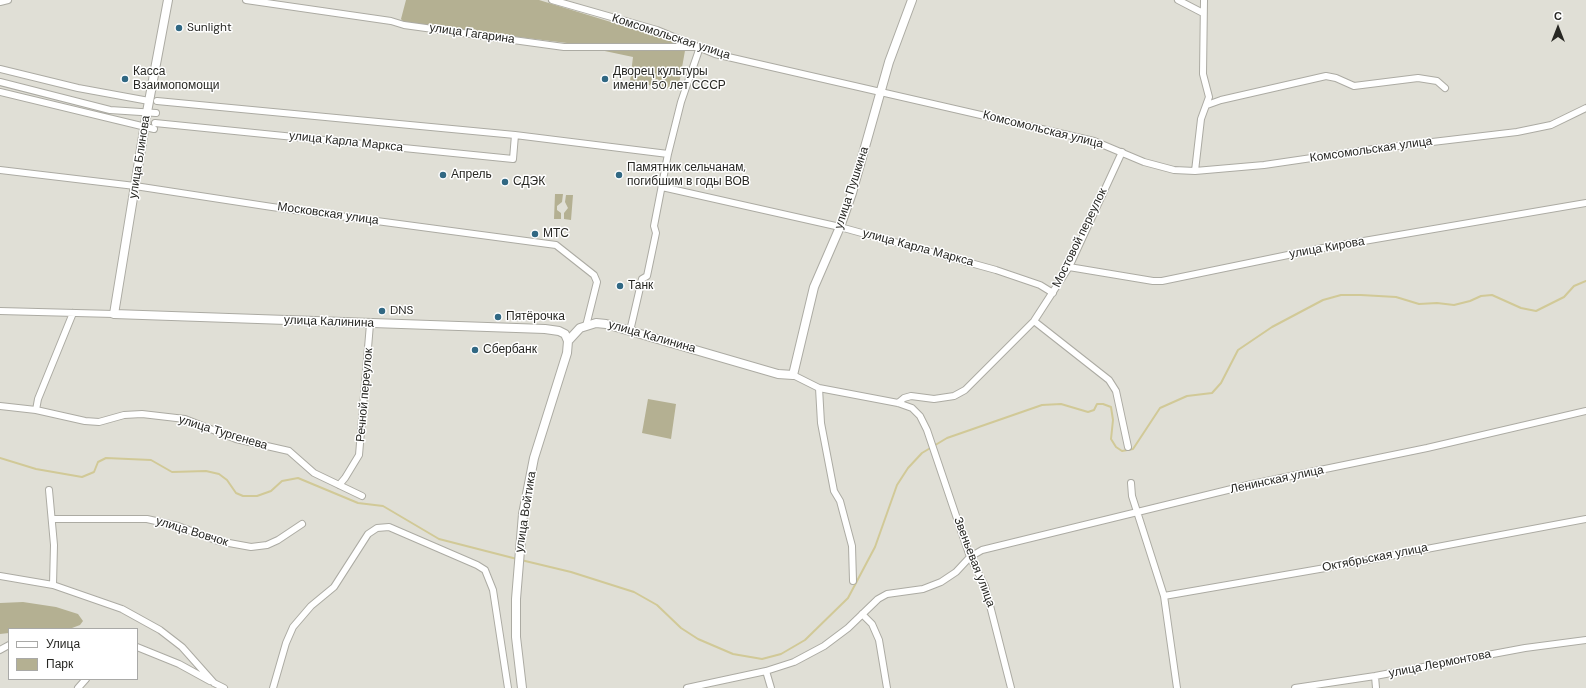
<!DOCTYPE html>
<html>
<head>
<meta charset="utf-8">
<style>
  body { margin:0 }
  #map { position:relative; width:1586px; height:688px; overflow:hidden; background:#e0dfd6; font-family:"DM Sans",sans-serif }
  canvas { display:block }
  .legend { position:absolute; left:8px; top:628px; width:130px; height:52px; box-sizing:border-box; background:#fff; border:1px solid #a9a9a7; margin:0; padding:5px 7px; list-style:none; font-size:12px; color:#272723 }
  .legend li { display:flex; align-items:center; gap:8px; height:20px }
  .legend b { width:20px; border:1px solid #a9a9a7 }
  .north { position:absolute; left:1538px; top:8px; width:40px; height:40px; -webkit-text-stroke:3px #fff; paint-order:stroke; rotate:0deg; font-size:11px; font-weight:700; line-height:16px; text-align:center; color:#272723 }
  .north::after { content:''; display:block; margin:auto; width:14px; height:18px; background:#272723; clip-path:polygon(50% 0,100% 100%,50% 72%,0 100%) }
</style>
</head>
<body>
<div id="map">
<canvas width="1586" height="688"></canvas>
<ul class="legend">
<li><b style="height:5px;background:#fff"></b>Улица</li>
<li><b style="height:11px;background:#b4b092"></b>Парк</li>
</ul>
<div class="north">С</div>
</div>
<script>
const g = document.querySelector('canvas').getContext('2d');
g.lineJoin = 'round';
function fill(path, color) {
  g.fillStyle = color;
  g.fill(path, 'evenodd');
}
function poly(rows) {
  const path = new Path2D();
  for (const r of rows) {
    path.moveTo(r[0], r[1]);
    for (let i = 2; i < r.length; i += 2) path.lineTo(r[i], r[i + 1]);
  }
  return path;
}
function stroke(path, color, width, dash) {
  g.strokeStyle = color;
  g.lineWidth = width;
  g.lineCap = dash ? 'butt' : 'round';
  g.setLineDash(dash || []);
  g.stroke(path);
}
function label(font, color, halo, rows, align = 'center') {
  g.font = font + ' "DM Sans",sans-serif';
  g.lineWidth = 3;
  g.setLineDash([]);
  g.textBaseline = 'middle';
  g.strokeStyle = halo;
  g.fillStyle = color;
  for (const [text, x, y, turn = 0] of rows) {
    g.save();
    g.translate(x, y);
    g.rotate((+turn || 0) * Math.PI / 180);
    g.textAlign = isNaN(turn) ? turn : align;
    if (halo) g.strokeText(text, 0, 0);
    g.fillText(text, 0, 0);
    g.restore();
  }
}
const green = poly([
  [406,0,539,0,686,45,678,90,630,82,633,57,567,43,404,23,401,19],
  [555,194,563,194,562,202,557,206,557,210,561,213,561,219,554,219],
  [566,195,573,195,571,220,564,219,564,213,568,208,565,202],
  [648,399,676,404,671,439,642,433],
  [23,602,56,607,78,614,83,621,80,625,72,628,9,629,9,633,0,634,0,603]
]);
const stream = poly([
  [0,458,36,469,82,477,94,472,98,462,106,458,151,460,172,472,206,471,219,474,227,480,236,493,243,496,257,496,271,491,282,481,298,478,358,503,383,506,439,539,517,559],
  [521,560,571,572,634,592,657,605,681,628,698,639,733,654,762,659,781,654,805,640,848,598,875,547,897,485,908,468,922,453,947,438,1042,405,1061,404,1088,412,1094,410,1097,404,1103,404,1111,407,1113,420,1111,439,1116,447,1122,451,1133,449,1160,408,1187,396,1212,393,1221,383,1238,350,1272,327,1323,300,1341,295,1361,295,1396,297,1419,304,1437,303,1454,305,1470,301,1481,296,1492,295,1521,308,1536,311,1564,297,1574,286,1586,281]
]);
const minor = poly([
  [246,0,391,21,404,25,564,47,696,47],
  [552,0,657,30,715,54,1094,141,1144,162,1174,170,1195,171,1264,165,1373,149,1517,132,1551,125,1586,108],
  [1178,0,1203,13],
  [0,2,8,0],
  [0,69,78,88,149,101],
  [0,82,110,110,156,113],
  [0,92,154,129],
  [157,101,515,135,668,154],
  [1207,105,1221,100,1326,76,1336,78,1354,86,1418,78,1437,81,1445,88],
  [155,123,513,159,515,135],
  [0,170,135,186,272,207,556,245,594,275,597,282,586,326],
  [1195,171,1201,119,1209,97,1203,74,1204,0],
  [662,187,840,227,996,270,1040,285,1053,293],
  [1069,267,1153,281,1162,281,1317,249,1586,203],
  [0,311,114,314],
  [1034,321,1109,380,1116,391,1128,447],
  [630,331,642,279,647,276,656,233,654,226,668,154,681,102,700,47],
  [793,375,819,388,898,403,912,408,920,416,927,430,970,557,985,586,1011,688],
  [819,388,821,423,834,491,840,501,852,546,853,581],
  [898,403,904,398,911,396,934,399,954,396,965,390,1034,321,1069,267,1122,152],
  [0,406,36,410,85,421,99,422,124,415,142,414,185,419,236,439,289,451,314,473,362,496],
  [36,410,38,399,73,313],
  [1131,483,1132,496,1164,596,1177,688],
  [339,485,345,478,359,455,370,324],
  [49,490,54,545,53,585],
  [52,519,147,519,178,526,218,541,251,547,267,545,278,540,302,524],
  [0,576,53,585,122,609,160,630,182,647,214,683,224,688],
  [1164,596,1331,567,1586,519],
  [862,614,872,624,879,640,887,688],
  [137,647,179,664,210,681],
  [0,650,9,645],
  [766,671,771,688],
  [1375,676,1376,688],
  [78,688,86,679],
  [273,688,286,643,293,627,311,606,334,587,368,534,377,528,389,527,477,565,485,570,493,590,508,688],
  [687,688,766,671,794,662,824,646,848,628,878,599,887,594,923,589,941,582,956,572,970,557,982,550,1252,484,1427,448,1586,411],
  [1295,688,1375,676,1525,648,1586,640]
]);
const major = poly([
  [168,0,147,112,114,314,545,329,559,331,565,334,568,341],
  [568,341,580,328,596,323,606,324,778,374,793,375,814,287,840,227,852,193,889,62,912,0],
  [522,688,516,637,516,599,523,514,534,458,567,353,568,341]
]);
const markers = [
  [179,28,4,"#316883"],
  [125,79,4,"#316883"],
  [605,79,4,"#316883"],
  [443,175,4,"#316883"],
  [619,175,4,"#316883"],
  [505,182,4,"#316883"],
  [535,234,4,"#316883"],
  [620,286,4,"#316883"],
  [382,311,4,"#316883"],
  [498,317,4,"#316883"],
  [475,350,4,"#316883"]
];
const poiNames = [
  ["Sunlight",187,28],
  ["Касса",133,72],
  ["Взаимопомощи",133,86],
  ["Дворец культуры",613,72],
  ["имени 50 лет СССР",613,86],
  ["Памятник сельчанам,",627,168],
  ["погибшим в годы ВОВ",627,182],
  ["Апрель",451,175],
  ["СДЭК",513,182],
  ["МТС",543,234],
  ["Танк",628,286],
  ["DNS",390,311],
  ["Пятёрочка",506,317],
  ["Сбербанк",483,350]
];
const streetNames = [
  ["улица Гагарина",472,34,8],
  ["Комсомольская улица",671,37,18],
  ["Комсомольская улица",1043,130,14],
  ["улица Карла Маркса",346,142,6],
  ["Комсомольская улица",1371,150,-8],
  ["улица Блинова",140,157,-81],
  ["улица Пушкина",852,188,-72],
  ["Московская улица",328,214,8],
  ["Мостовой переулок",1080,238,-64],
  ["улица Карла Маркса",918,248,15],
  ["улица Кирова",1327,248,-10],
  ["улица Калинина",329,322,2],
  ["улица Калинина",652,337,16],
  ["Речной переулок",365,395,-85],
  ["улица Тургенева",223,433,17],
  ["Ленинская улица",1277,480,-12],
  ["улица Войтика",526,512,-81],
  ["улица Вовчок",192,532,17],
  ["Октябрьская улица",1375,558,-11],
  ["Звеньевая улица",974,562,69],
  ["улица Лермонтова",1440,664,-11]
];
fill(green, '#b4b092');
stroke(stream, '#d1c997', 2);
stroke(minor, '#acaba3', 8);
stroke(major, '#acaba3', 10);
stroke(minor, '#fff', 6);
stroke(major, '#fff', 8);
for (const [x, y, r, color] of markers) {
  const dot = new Path2D();
  dot.arc(x, y, r, 0, 2 * Math.PI);
  g.fillStyle = color;
  g.fill(dot);
  stroke(dot, '#fff', 1.5);
}
label('12px', '#272723', '#fff', poiNames, 'left');
label('12px', '#272723', '#fff', streetNames);
</script>
</body>
</html>
